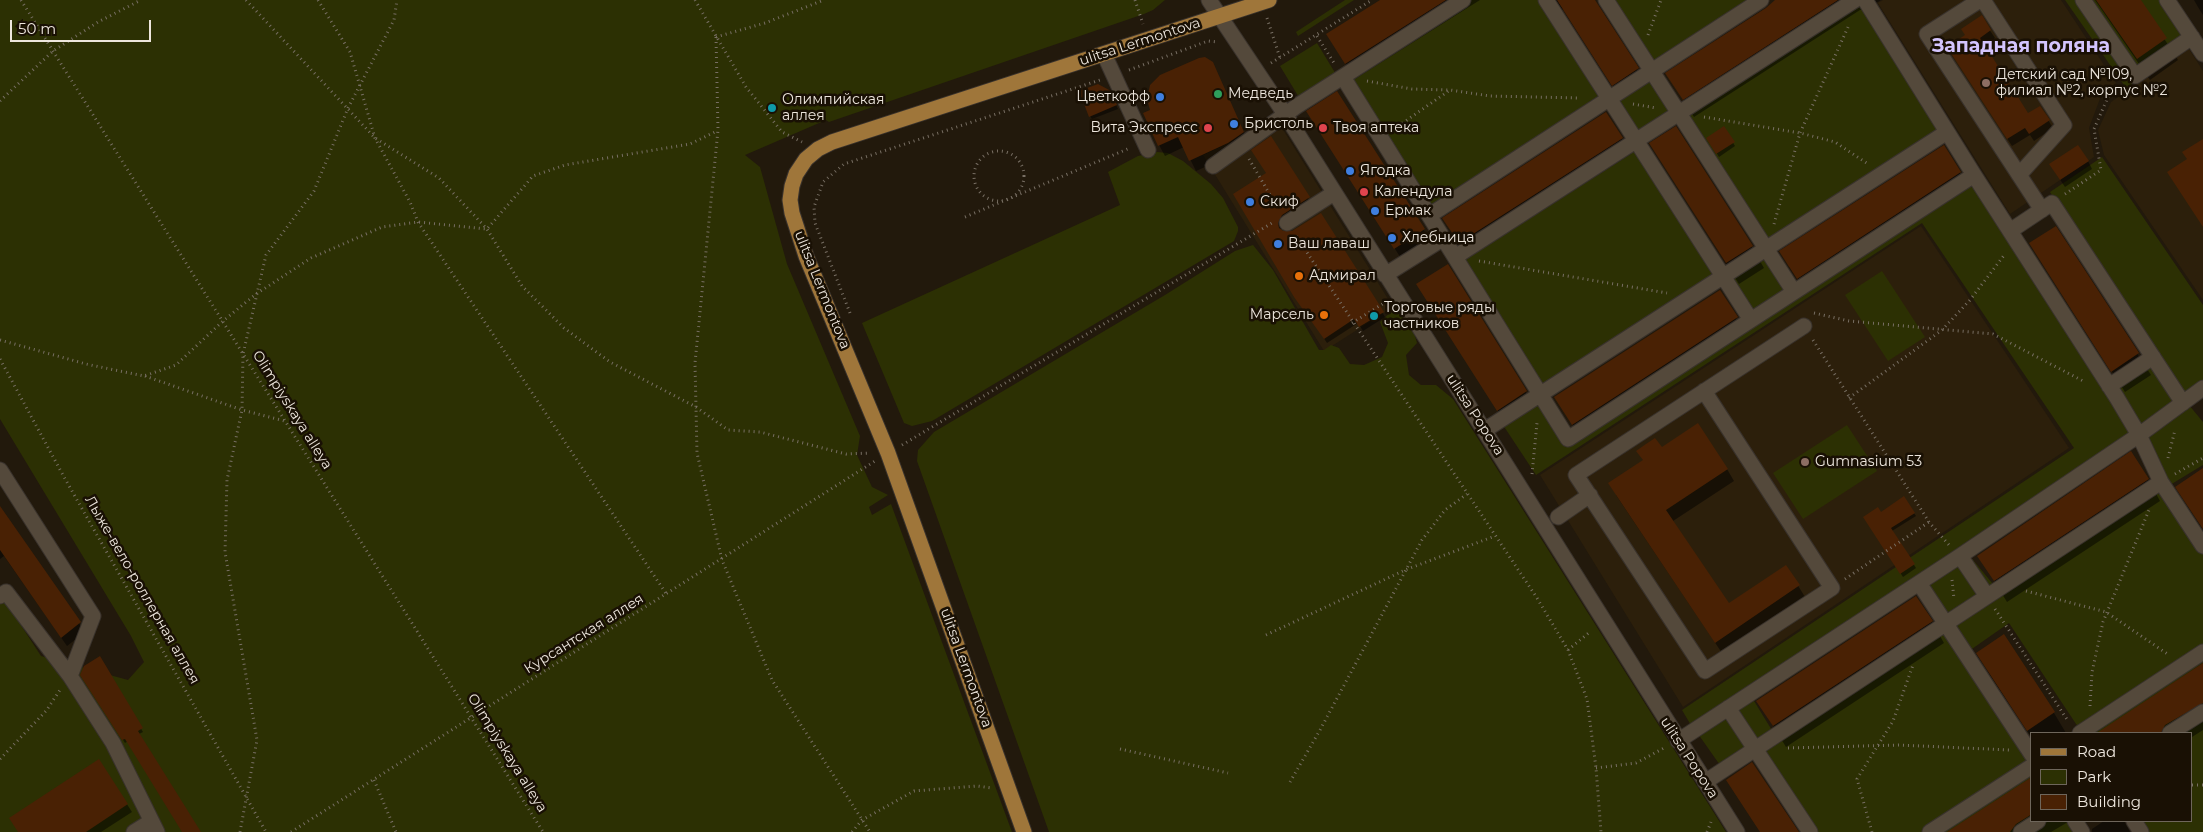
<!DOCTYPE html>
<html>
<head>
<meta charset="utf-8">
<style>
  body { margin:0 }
  #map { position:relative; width:2203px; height:832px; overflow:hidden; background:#22190c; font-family:Montserrat,sans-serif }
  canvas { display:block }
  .legend { position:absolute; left:2030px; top:732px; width:162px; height:90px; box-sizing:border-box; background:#191004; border:1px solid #6e665b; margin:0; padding:6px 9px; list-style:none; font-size:15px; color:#ede6dd }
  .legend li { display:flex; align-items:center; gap:10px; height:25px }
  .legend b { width:25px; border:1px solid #6e665b }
  .scale { position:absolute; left:10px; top:20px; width:141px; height:22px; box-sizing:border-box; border:2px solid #ede6dd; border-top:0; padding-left:6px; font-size:15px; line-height:18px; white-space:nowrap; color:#ede6dd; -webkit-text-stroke:4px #191004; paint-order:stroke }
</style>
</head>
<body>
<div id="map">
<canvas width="2203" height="832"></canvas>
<ul class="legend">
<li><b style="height:6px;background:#9f763a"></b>Road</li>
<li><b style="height:14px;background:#2c3003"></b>Park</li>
<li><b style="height:14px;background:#492104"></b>Building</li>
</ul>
<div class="scale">50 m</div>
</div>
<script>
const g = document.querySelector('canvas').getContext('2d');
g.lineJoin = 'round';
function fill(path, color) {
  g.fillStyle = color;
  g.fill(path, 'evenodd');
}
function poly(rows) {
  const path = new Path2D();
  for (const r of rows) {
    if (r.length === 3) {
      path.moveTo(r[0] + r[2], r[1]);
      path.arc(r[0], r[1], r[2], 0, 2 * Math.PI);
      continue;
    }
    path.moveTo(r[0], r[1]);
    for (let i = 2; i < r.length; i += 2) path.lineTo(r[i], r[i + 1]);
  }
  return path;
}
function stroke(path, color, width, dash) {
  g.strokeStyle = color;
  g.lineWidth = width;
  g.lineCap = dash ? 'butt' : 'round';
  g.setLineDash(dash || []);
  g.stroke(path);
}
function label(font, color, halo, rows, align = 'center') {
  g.font = font + ' Montserrat,sans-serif';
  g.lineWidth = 5;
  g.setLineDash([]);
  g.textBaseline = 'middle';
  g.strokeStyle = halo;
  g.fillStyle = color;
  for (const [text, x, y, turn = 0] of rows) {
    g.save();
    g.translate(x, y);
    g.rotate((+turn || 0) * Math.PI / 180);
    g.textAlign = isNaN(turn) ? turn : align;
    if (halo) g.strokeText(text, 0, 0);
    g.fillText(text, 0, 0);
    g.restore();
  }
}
const built = poly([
  [1883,0,2061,0,2116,83,2101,96,2089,128,2094,157,2010,214,1878,3],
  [2189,49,2203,71,2203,300,2104,155,2098,130,2111,102],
  [1277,120,1393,307,1324,351,1203,155],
  [1921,226,2069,448,1683,707,1540,475]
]);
const green = poly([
  [0,0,1165,0,1153,10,1144,14,829,122,826,120,745,155,760,167,787,264,860,436,857,455,872,487,888,495,869,507,872,515,891,504,1012,832,0,832,0,593,41,656,128,680,144,662,131,636,0,419],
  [1345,0,1354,0,1298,36,1296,32],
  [1471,0,1540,0,1601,94,1431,208,1346,79],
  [1613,0,1750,0,1654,62],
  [2065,0,2162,0,2191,42,2126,88],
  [1862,1,1942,130,1766,244,1683,115],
  [1317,43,1337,76,1300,99,1280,66],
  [1652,74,1676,113,1637,138,1612,99],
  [1635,148,1717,274,1542,388,1459,260],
  [1157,152,1168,153,1183,161,1211,184,1223,198,1238,227,1238,231,1234,241,932,421,912,426,904,423,862,323,1120,205,1108,172,1138,156],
  [2102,157,2203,305,2203,383,2184,397,2050,192],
  [1972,179,2135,432,1692,727,1682,710,2074,448,1922,223,1536,475,1501,422,1538,399,1566,442],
  [1253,245,1273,270,1319,350,1324,350,1331,345,1339,348,1350,364,1364,365,1382,357,1388,343,1380,322,1394,309,1401,309,1413,329,1417,343,1406,355,1409,375,1421,385,1436,385,1453,399,1726,832,1049,832,917,461,918,450,934,432,1165,295,1235,251],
  [1766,252,1790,291,1752,316,1728,276],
  [1882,271,1925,337,1888,361,1845,295],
  [2153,362,2180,402,2140,429,2114,386],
  [2189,405,2203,422,2203,465,2170,485,2145,436],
  [1847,425,1877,471,1803,519,1773,473],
  [2163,492,2203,554,2203,832,2147,832,2140,821,2192,821,2192,733,2082,733,2009,623,1969,651,1926,584,1969,555,2002,595,2152,493],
  [1942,623,2032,762,2032,821,2070,821,2077,832,1812,832,1755,746,1722,768,1696,731,1751,696,1773,732]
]);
const shadow = poly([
  [1382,0,1480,0,1355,79,1327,35],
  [1552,0,1594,0,1646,84,1622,100,1564,10,1556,6],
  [1777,0,1881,0,1867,9,1860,10,1694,117,1667,74,1767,9],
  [2095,0,2139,0,2178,60,2150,80],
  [2194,0,2203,0,2203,15,2198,7],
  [1981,17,1995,38,1983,46,2028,115,2040,107,2053,128,2034,141,2030,135,2012,146,1953,55],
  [1212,63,1249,143,1234,154,1196,171,1184,147,1165,156,1159,145,1152,110],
  [1337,93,1433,245,1404,263,1317,127],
  [1112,96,1118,109,1092,119,1090,116],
  [1724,128,1735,146,1719,157,1708,138],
  [1271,138,1311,203,1284,220,1280,230,1287,234,1292,232,1321,214,1385,317,1363,331,1358,323,1327,343,1283,276,1267,174],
  [1622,138,1631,154,1468,258,1453,234],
  [1651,144,1752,247,1764,268,1739,284],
  [1944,147,1969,188,1806,293,1789,267],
  [2088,161,2092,169,2065,187,2055,172],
  [2055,227,2151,375,2125,392,2031,244],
  [1447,266,1535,407,1507,425,1427,300],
  [1719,291,1745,333,1582,439,1564,412],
  [1661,449,1727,469,1734,481,1673,521,1728,605,1786,566,1805,597,1722,653,1616,495],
  [2148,479,2160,501,2007,602,1979,556],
  [1904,498,1916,516,1892,531,1916,568,1903,577,1865,518,1881,513],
  [0,508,85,632,67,646,4,556,0,559],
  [1932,622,1944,643,1786,747,1758,701],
  [2004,636,2054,713,2066,733,2032,733,2032,738,1990,675,1978,653],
  [99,658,143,732,139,734,199,832,184,832,128,741,125,743,82,675],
  [2203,663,2203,730,2192,737,2192,733,2102,733,2101,732],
  [99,761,132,812,101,832,19,832],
  [2032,778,2032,821,2067,821,2068,822,2051,832,1948,832],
  [2104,821,2124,821,2130,832,2092,832,2092,829]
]);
const building = poly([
  [1380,0,1446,0,1345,64,1326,34],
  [1557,0,1595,0,1639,68,1612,86],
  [1775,0,1838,0,1683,100,1665,73,1766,8],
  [2096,0,2141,0,2167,38,2137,59],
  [1982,15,1991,30,1980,38,2016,94,2028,113,2040,106,2050,120,2029,134,2025,128,2007,139,1947,47,1965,35,1961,29],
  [1205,57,1213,62,1216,69,1244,132,1228,143,1189,161,1178,137,1158,146,1143,113,1150,110,1147,99,1150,85,1160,75,1199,58],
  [1098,84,1111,91,1117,105,1089,117,1079,91],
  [1337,91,1425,229,1394,249,1306,111],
  [1606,112,1623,138,1459,243,1442,218],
  [1676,126,1753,246,1726,263,1649,143],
  [1724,126,1735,142,1716,154,1706,138],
  [1271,136,1310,197,1282,215,1278,223,1279,228,1283,231,1292,231,1321,213,1384,312,1359,327,1354,319,1324,339,1294,297,1233,194,1266,173,1251,150],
  [2203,139,2203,227,2167,172,2187,159,2182,152],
  [1944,145,1961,172,1797,279,1779,251],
  [2078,145,2089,161,2060,180,2049,164],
  [2056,226,2139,353,2111,372,2029,243],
  [1448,264,1527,391,1497,411,1416,284],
  [1720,290,1738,317,1572,425,1554,397],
  [1698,423,1728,469,1666,510,1729,603,1786,565,1800,585,1715,643,1608,483,1643,460,1636,451,1646,444,1655,438,1662,447],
  [2131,451,2149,479,1994,581,1977,556],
  [2203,468,2203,529,2175,487],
  [1904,496,1915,513,1891,528,1915,564,1900,574,1863,517,1878,507,1881,512],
  [0,506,81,622,61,638,0,550],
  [1916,596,1933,621,1773,726,1756,701],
  [2004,634,2055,712,2027,731,1976,653],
  [100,656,143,728,138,731,201,832,182,832,125,739,122,740,80,675,84,666],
  [2203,663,2203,703,2165,725,2161,733,2097,733],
  [99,759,128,804,86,832,18,832,9,818],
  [1752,762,1799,832,1760,832,1726,780],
  [2032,777,2032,814,2016,824,2010,832,1947,832]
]);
const path = poly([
  [21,0,543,832],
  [246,0,375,138,439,178,487,229,522,286,564,328,610,362,696,407,728,430,760,432,846,454,870,453],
  [318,0,350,52,375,138,410,202,418,222,667,595],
  [695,0,746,87,782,132,802,142],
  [1135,0,1143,24],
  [1267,18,1280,58],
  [1648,35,1661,0],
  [1317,36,1334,63],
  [716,37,718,130,695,363,697,453,722,560,772,680,870,832],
  [716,37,765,23,824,0],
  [1271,63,1372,0],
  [1129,70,1208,41,1218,42],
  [1367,81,1412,89,1450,90,1490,96,1579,98],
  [0,101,53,51,98,22,141,0],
  [1633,104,1656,108],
  [1704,117,1800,133,1835,142,1868,164],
  [1394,129,1450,90],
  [999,176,25],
  [1249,159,1279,210],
  [2065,194,2101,170,2094,129,2108,97,2123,86],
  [965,217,1130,148],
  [1774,224,1800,133,1849,25],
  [1296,236,1537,598,1568,650,1587,699,1596,768,1601,832],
  [1479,261,1667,293],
  [850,313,815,223,814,207,823,182,844,164,1100,80],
  [1814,313,1849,321,1993,334,2085,382],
  [1352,323,1384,303],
  [0,340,86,364,144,376,176,365,223,321,256,294,311,258,382,227,418,222,487,229,533,176,565,165,690,144,717,131],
  [1813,340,1929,522,1949,545],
  [0,359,64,477,266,832],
  [145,376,242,410,243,354,266,255,314,191,348,108,394,20,397,0],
  [1849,398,1942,330,1970,300,2005,254],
  [902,445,1272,223],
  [2168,458,2175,430],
  [1532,474,1537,423],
  [2175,474,2203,458],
  [1845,579,1929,522],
  [1952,580,1954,599],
  [2026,591,2106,612,2169,655],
  [1995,609,2068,721],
  [1266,635,1405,570,1495,536],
  [1568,650,1591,631],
  [2090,706,2092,672,2103,622,2149,510],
  [1788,748,1899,745,2009,750],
  [1120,749,1228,773],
  [0,759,46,711,60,690],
  [1596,768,1636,763,1664,748],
  [374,780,396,832],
  [1290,782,1320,730,1422,540,1445,510,1467,494],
  [2192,785,2203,785],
  [240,832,257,740,225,552,227,480,242,410,285,421],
  [291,832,875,461],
  [852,832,862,820,914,791,977,786,992,788],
  [1707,832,1711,822],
  [1872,832,1857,779,1893,721,1913,665]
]);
const minor = poly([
  [1209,0,1285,114,1737,832],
  [1546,0,1751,320],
  [1606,0,1794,292],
  [1865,0,1974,175,2117,398,2139,435,2161,482,2203,546],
  [1980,0,1927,34,2042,210],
  [1983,0,2064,125,2019,175],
  [2083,0,2135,76,2192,37],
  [2167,0,2203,54],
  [1104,54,1148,150],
  [1343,77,1568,439,1974,175],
  [1213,166,1297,106,1463,0],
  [1430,215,1761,0],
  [1287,223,1334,193],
  [2010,231,2052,203,2183,403],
  [1455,257,1855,0],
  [1385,275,1444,238],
  [2109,386,2153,357],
  [1704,391,1832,588,1705,671,1576,475,1804,326],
  [1485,430,1947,132],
  [0,470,93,616,70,676,113,743,157,832],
  [1558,517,1590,495],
  [1960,556,1987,596],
  [1919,583,2032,755],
  [0,596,6,592,70,676],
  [1728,708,1810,832],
  [2080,733,2203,652],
  [2170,733,2203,712],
  [1678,741,1960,556,2139,435,2203,388],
  [1705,782,2161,482],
  [2075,821,2082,832],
  [2134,821,2141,832],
  [134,832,150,822],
  [1930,832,2032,766],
  [2021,832,2038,821]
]);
const major = poly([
  [1024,832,888,453,806,256,792,213,790,200,792,186,796,174,806,159,818,149,832,142,1269,0]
]);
const markers = [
  [1986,83,5,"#8d6e63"],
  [1218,94,5,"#2e9e5b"],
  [1160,97,5,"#3f7fe0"],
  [772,108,5,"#0f9aa8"],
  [1234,124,5,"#3f7fe0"],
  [1208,128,5,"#e0444e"],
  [1323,128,5,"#e0444e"],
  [1350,171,5,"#3f7fe0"],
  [1364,192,5,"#e0444e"],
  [1250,202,5,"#3f7fe0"],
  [1375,211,5,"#3f7fe0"],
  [1392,238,5,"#3f7fe0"],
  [1278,244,5,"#3f7fe0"],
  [1299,276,5,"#e8710a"],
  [1324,315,5,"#e8710a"],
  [1374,316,5,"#0f9aa8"],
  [1805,462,5,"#8d6e63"]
];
const streetNames = [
  ["ulitsa Lermontova",1140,42,-18],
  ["ulitsa Lermontova",822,290,68],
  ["Olimpiyskaya alleya",292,410,58],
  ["ulitsa Popova",1475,415,57],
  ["Лыже-вело-роллерная аллея",142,590,60],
  ["Курсантская аллея",584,634,-32],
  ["ulitsa Lermontova",966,668,70],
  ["Olimpiyskaya alleya",507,753,58],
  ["ulitsa Popova",1689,758,57]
];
const poiNames = [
  ["Детский сад №109,",1996,75],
  ["филиал №2, корпус №2",1996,91],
  ["Медведь",1228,94],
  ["Цветкофф",1150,97,"right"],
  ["Олимпийская",782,100],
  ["аллея",782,116],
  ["Бристоль",1244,124],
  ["Вита Экспресс",1198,128,"right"],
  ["Твоя аптека",1333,128],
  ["Ягодка",1360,171],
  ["Календула",1374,192],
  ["Скиф",1260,202],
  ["Ермак",1385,211],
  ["Хлебница",1402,238],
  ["Ваш лаваш",1288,244],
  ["Адмирал",1309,276],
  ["Торговые ряды",1384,308],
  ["частников",1384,324],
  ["Марсель",1314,315,"right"],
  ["Gumnasium 53",1815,462]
];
const districtNames = [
  ["Западная поляна",2021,46]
];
fill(built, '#2c1f0b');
fill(green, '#2c3003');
fill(shadow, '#0007');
fill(building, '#492104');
stroke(minor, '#39322c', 17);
stroke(major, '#39322c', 17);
stroke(path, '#786f64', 3, [1, 4]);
stroke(minor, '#54493b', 15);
stroke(major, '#9f763a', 15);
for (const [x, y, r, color] of markers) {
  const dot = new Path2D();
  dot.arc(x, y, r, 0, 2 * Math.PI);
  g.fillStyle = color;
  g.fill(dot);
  stroke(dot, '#191004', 2);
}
label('14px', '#ede6dd', '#191004', streetNames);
label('14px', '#ede6dd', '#191004', poiNames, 'left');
label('bold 19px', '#d3c4fd', '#191004', districtNames);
</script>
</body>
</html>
